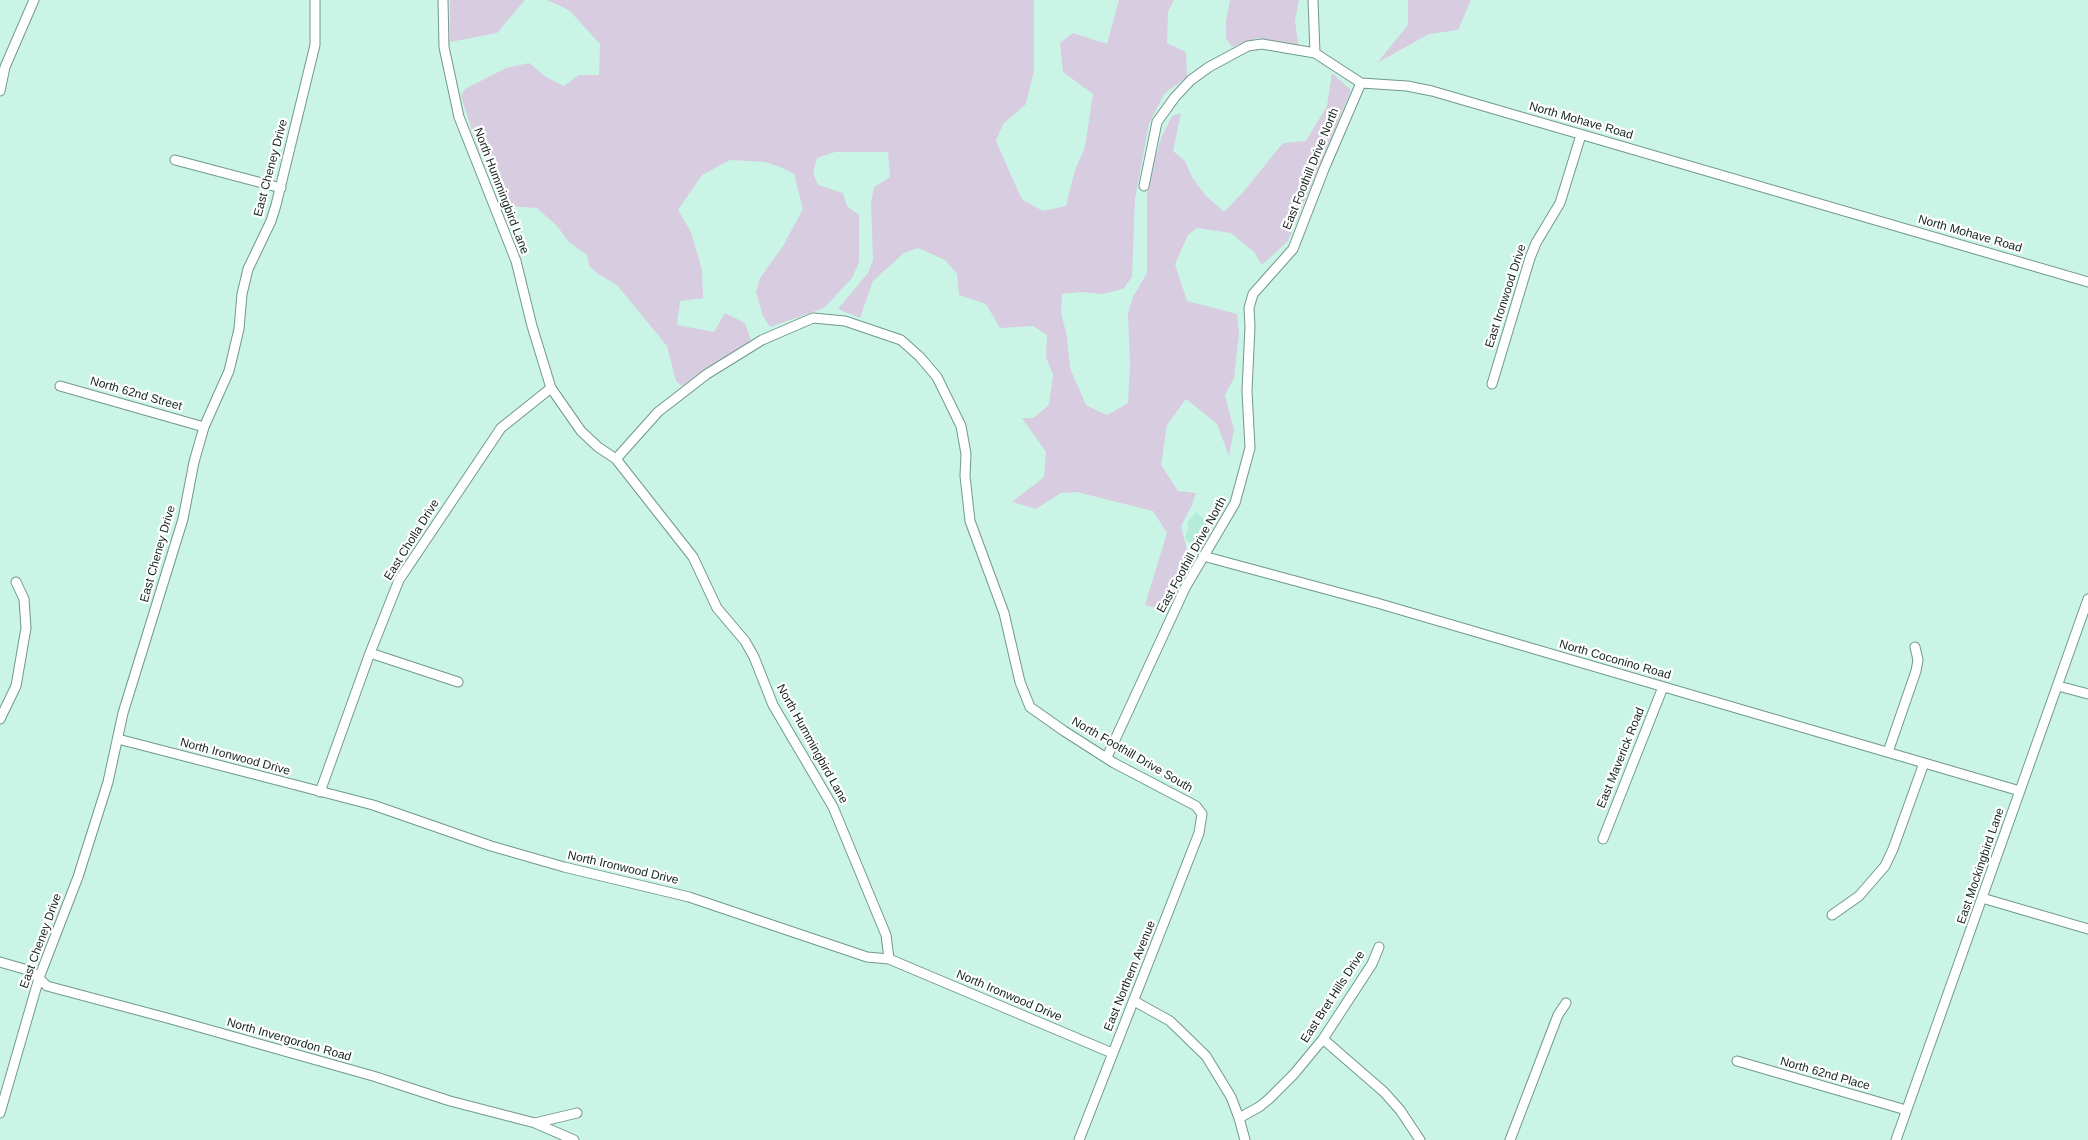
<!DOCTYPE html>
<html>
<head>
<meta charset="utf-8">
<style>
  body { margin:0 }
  canvas { display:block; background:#c9f4e6 }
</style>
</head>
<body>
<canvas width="2088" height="1140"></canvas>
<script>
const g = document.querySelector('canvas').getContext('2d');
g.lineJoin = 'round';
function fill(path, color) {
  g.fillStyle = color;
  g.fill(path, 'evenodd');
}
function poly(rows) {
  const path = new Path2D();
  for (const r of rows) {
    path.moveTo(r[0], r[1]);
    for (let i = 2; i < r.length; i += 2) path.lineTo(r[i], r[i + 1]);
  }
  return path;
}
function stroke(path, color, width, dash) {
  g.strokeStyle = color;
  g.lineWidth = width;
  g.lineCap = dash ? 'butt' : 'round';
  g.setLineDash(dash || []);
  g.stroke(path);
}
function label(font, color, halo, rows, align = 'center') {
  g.font = font + ' Helvetica,sans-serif';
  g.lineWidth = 4.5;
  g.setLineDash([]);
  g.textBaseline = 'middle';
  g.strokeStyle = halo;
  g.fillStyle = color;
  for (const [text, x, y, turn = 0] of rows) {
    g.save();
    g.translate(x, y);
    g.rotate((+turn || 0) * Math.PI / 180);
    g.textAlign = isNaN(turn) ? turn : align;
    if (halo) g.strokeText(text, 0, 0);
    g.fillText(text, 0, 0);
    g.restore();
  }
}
const built = poly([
  [1196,512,1210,524,1211,538,1203,549,1193,546,1185,538,1189,526,1187,523]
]);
const green = poly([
  [450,0,525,0,497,33,450,42],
  [547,0,1034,0,1034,70,1026,104,1003,124,996,141,1018,191,1023,200,1043,211,1066,206,1075,170,1085,147,1093,94,1063,72,1060,43,1073,33,1107,44,1119,0,1174,0,1168,12,1167,43,1186,52,1187,77,1164,94,1149,124,1135,199,1132,277,1123,289,1102,294,1082,292,1062,294,1061,312,1067,337,1070,368,1086,405,1107,415,1128,403,1130,364,1128,313,1133,297,1147,273,1147,186,1161,138,1172,116,1181,113,1173,151,1185,161,1192,177,1205,195,1224,212,1244,191,1283,143,1306,141,1327,106,1332,73,1351,90,1288,241,1262,265,1254,252,1231,233,1197,228,1188,235,1175,264,1187,301,1237,314,1239,334,1234,378,1225,395,1234,430,1229,456,1217,424,1186,399,1167,425,1161,465,1178,491,1196,493,1192,505,1181,526,1188,554,1182,579,1163,609,1145,605,1167,533,1153,511,1077,492,1061,493,1036,509,1012,502,1044,477,1046,452,1022,418,1033,418,1049,405,1053,375,1046,357,1047,335,1033,326,1000,328,986,304,959,295,957,274,945,260,918,248,904,253,873,281,860,318,838,309,868,273,873,260,871,202,874,187,890,177,888,152,835,152,817,158,813,173,818,185,843,193,847,206,859,215,859,262,852,278,824,308,770,327,763,316,756,292,760,278,783,246,803,209,794,174,780,167,765,162,730,160,702,175,678,210,691,232,702,270,703,298,680,301,677,325,714,332,725,313,745,323,751,340,682,386,676,381,667,346,617,285,598,274,589,266,587,255,569,242,557,226,537,208,508,206,499,189,490,161,479,152,461,96,465,89,506,68,529,63,546,77,564,86,579,75,599,75,600,44,569,10],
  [1230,0,1299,0,1295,21,1299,48,1257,38,1232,47,1226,38,1226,21],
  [1408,0,1471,0,1458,30,1429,34,1377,63,1408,25]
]);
const minor = poly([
  [443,0,444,47,459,117,516,261,532,326,551,388,581,431,598,447,616,459,693,557,717,608,745,641,754,657,773,705,833,807,886,935,889,959],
  [1313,0,1315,53],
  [0,91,5,67,34,0],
  [175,160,281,188],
  [1144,186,1157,122,1175,97,1191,80,1209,67,1248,46,1262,44,1315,53,1361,83,1407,86,1432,91,2088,282],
  [1492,384,1530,258,1536,243,1560,203,1581,135],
  [60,386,204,427],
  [616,459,658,412,707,374,762,340,813,318,845,321,901,340,920,357,937,377,961,426,966,454,965,476,970,521,1004,613,1020,682,1030,707,1064,731,1114,763,1196,806,1202,814,1199,833,1079,1140],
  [1203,556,1377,603,2020,791],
  [370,653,458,682],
  [2058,686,2088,694],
  [0,719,16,686,26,628,24,599,16,582],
  [118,739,373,805,491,846,564,867,689,897,867,957,889,959,1112,1053],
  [1888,752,1916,671,1918,660,1915,647],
  [1107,757,1185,588,1235,503,1250,448,1247,391,1250,326,1249,308,1253,294,1293,249,1324,169,1361,83],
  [320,792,370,653,399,580,501,428,551,388],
  [1603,839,1663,687],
  [1982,898,2088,929],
  [1832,915,1859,896,1885,866,1893,849,1924,763],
  [0,962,31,971,47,986,167,1018,373,1076,450,1101,535,1123,574,1140],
  [1134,1001,1170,1021,1206,1056,1231,1097,1239,1118,1245,1140],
  [1323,1039,1384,1092,1400,1110,1420,1140],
  [1737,1061,1906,1110],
  [0,1113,39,978,78,877,108,782,123,713,183,519,194,462,204,427,229,371,239,329,242,294,248,269,271,221,276,205,315,45,315,0],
  [1239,1118,1259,1107,1269,1099,1294,1074,1323,1039,1372,964,1379,947],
  [535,1123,577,1113],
  [1510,1140,1558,1015,1566,1003],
  [1896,1140,2088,599]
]);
const streetNames = [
  ["North Mohave Road",1581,121,16],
  ["East Cheney Drive",271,168,-75],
  ["East Foothill Drive North",1311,169,-68],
  ["North Hummingbird Lane",501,191,69],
  ["North Mohave Road",1970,234,16],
  ["East Ironwood Drive",1506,296,-72],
  ["North 62nd Street",136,394,16],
  ["East Cholla Drive",412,540,-58],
  ["East Cheney Drive",158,554,-74],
  ["East Foothill Drive North",1192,555,-61],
  ["North Coconino Road",1615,660,16],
  ["North Hummingbird Lane",812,744,61],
  ["North Foothill Drive South",1132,755,30],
  ["North Ironwood Drive",235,757,15],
  ["East Maverick Road",1621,758,-68],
  ["East Mockingbird Lane",1981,866,-71],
  ["North Ironwood Drive",623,868,13],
  ["East Cheney Drive",41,941,-70],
  ["East Northern Avenue",1130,976,-68],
  ["North Ironwood Drive",1009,996,23],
  ["East Bret Hills Drive",1333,997,-57],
  ["North Invergordon Road",289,1040,16],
  ["North 62nd Place",1825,1074,16]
];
fill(built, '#b6ead9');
fill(green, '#d8cde0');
stroke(minor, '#71998c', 11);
stroke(minor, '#fff', 9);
label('12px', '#14241f', '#fff', streetNames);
</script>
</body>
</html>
